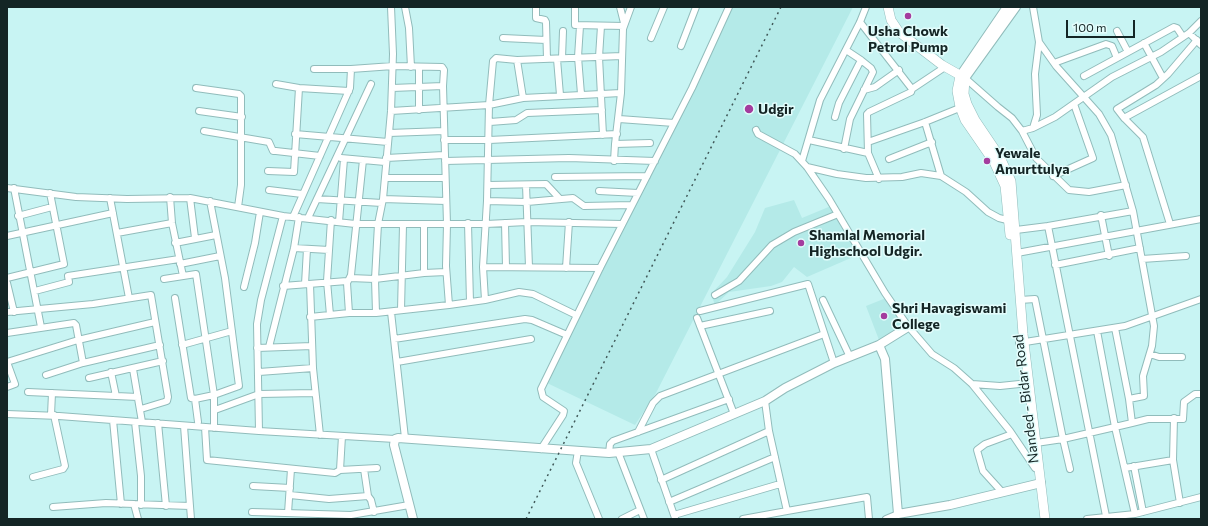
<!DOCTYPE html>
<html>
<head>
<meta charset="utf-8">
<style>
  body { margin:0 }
  #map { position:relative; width:1208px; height:526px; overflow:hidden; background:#c8f4f3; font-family:Commissioner,sans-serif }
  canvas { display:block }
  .frame { position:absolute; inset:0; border:8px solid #142525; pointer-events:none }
  .scale { position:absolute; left:1066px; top:20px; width:69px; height:18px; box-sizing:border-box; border:2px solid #142525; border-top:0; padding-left:5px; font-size:12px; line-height:14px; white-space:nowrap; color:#142525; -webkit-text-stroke:3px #e3fdfc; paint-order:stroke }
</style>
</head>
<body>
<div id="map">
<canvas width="1208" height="526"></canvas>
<div class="frame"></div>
<div class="scale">100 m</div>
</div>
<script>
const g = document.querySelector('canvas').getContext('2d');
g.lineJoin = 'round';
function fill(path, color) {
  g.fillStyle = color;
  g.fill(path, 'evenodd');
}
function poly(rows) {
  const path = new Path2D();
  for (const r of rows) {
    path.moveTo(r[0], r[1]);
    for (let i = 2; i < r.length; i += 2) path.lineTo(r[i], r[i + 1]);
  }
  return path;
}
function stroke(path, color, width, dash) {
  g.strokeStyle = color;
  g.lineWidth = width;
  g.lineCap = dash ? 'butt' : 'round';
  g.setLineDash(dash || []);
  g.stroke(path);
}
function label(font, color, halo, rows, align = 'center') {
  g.font = font + ' Commissioner,sans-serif';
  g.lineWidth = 3;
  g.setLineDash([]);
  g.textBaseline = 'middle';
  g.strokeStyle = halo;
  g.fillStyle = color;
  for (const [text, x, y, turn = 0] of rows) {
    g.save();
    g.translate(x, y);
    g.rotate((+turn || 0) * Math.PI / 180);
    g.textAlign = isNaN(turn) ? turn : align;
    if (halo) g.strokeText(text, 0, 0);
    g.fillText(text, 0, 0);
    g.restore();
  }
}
const built = poly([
  [733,7,853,7,656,393,635,425,547,383],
  [794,200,802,218,831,206,860,254,807,277,794,267,782,282,771,286,729,292,715,305,711,294,727,277,755,232,765,208],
  [886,298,905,326,879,340,866,306]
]);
const minor = poly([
  [405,7,409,28,411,67],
  [536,7,536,18,545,20,546,22,547,59],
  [575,7,575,25,624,26],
  [620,7,624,23],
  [1033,7,1039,42,1056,66,1099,114,1111,135,1133,211,1154,326,1152,346,1143,376,1144,396,1129,399,1132,423,1115,427,1135,514],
  [860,22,912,89,911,92,869,112,867,114,868,153,879,179],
  [580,26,578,57,581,94],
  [601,26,599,57,603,135],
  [1117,31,1128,52],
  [1189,33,1201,45],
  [503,38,546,40],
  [651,38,664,7],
  [1144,43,1163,78],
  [681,46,696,7],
  [562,58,563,31],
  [557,59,560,95],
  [517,60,523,98],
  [1054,63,1106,44,1112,46,1117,58],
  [314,69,351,69,393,66,442,67,444,70,443,86],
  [1084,76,1174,27,1177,28,1183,37],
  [965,78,998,107,1012,118,1022,131,1036,158,1069,190,1089,192,1126,185],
  [276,84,299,88,349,91],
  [196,88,239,94,241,96,241,185,238,207],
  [392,88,443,86,447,224,446,266,449,305],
  [912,89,945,67],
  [864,90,875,87,899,70],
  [419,110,419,68],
  [199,111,242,117],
  [391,111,489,105,523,98,621,93],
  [835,117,839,103,861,60],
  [1124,118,1201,76],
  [619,119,674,123],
  [490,122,516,120,527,113,602,110],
  [925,122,941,176],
  [1033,128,1055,117,1112,77,1161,52,1189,33,1201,21],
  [756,130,758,134,795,154,807,167,829,199,885,293,907,325,932,354,954,368,972,384,1010,431,1035,468],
  [204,131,269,142,273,151,276,151,320,156],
  [1022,131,1033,128,1037,115,1035,74,1039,42],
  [389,133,444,131],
  [295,134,388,142],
  [444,140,489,140,617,134],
  [809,140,868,153],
  [868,142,925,122,962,107],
  [615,144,621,93,623,29,631,7],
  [844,149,850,119,873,72,871,68,861,60,846,50],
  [341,158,385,162],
  [386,158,444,155],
  [889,159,932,142],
  [445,161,569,158,655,161],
  [614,161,615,144,650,143],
  [802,161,820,100,860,22,866,7],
  [807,167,837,174,866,178,902,177,921,173,941,176,966,192,988,212,999,218,1011,221],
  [268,171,294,172,299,88],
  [1053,176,1093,158,1074,104],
  [555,177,647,176],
  [385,178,445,178],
  [488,185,546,184,560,199],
  [526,185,529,267],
  [7,188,76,197,127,199,190,198,283,216,355,224,486,224,527,222,622,224],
  [14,188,41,327],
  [269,190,302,194],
  [599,191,638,193],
  [170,197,172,223,183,276],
  [110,198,129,298],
  [190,198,195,238],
  [317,199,382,203],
  [383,199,446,201],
  [487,201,527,202,573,198,584,206,632,205],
  [1101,215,1109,256],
  [18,216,52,207],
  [293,217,350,88,351,69],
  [308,218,371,84],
  [339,222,344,159],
  [468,223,470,302],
  [505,223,506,267],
  [424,224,424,273],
  [1170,224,1143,137,1124,118,1117,109,1156,85,1168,74,1197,40],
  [1048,226,1133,211],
  [1016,230,1048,226,1106,516],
  [117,233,172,223],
  [7,236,113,213],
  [175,243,216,235],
  [294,248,329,250],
  [1017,253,1201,219],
  [1142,259,1186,256],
  [180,264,220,256],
  [1055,265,1140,248],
  [483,267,600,268],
  [566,268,569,222],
  [7,278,64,264,50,193],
  [350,278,375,279,424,273,446,272],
  [164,279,196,274,214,395,214,428],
  [7,283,14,312],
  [305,284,307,249],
  [310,284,313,368,320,435],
  [283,286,347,281],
  [244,287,255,243,260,212],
  [35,291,69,282,68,276,179,259],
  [715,295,739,281,772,245,794,232,838,214],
  [175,298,191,398,195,399,214,395,239,386,225,278,210,201],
  [485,300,483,267,487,201,489,105,493,61,496,58,517,60,622,56],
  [823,300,850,357],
  [1020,300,1035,299,1063,439,1036,443],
  [401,310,403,225],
  [700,311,808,284,834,363],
  [7,312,93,304,151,295,168,397,167,401,164,402,141,409],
  [391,312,405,438],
  [349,313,347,283,351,275,363,160],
  [376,313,375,279,378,224,383,199,391,111,393,54,391,7],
  [330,315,327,281,331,220],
  [310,317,349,313,376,313,449,305,485,300,519,292,533,294,576,315],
  [697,318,734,414],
  [700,326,770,311],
  [1115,328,1129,399],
  [7,333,74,323,76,325,83,363],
  [394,339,525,319,532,320,567,335],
  [1019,343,1125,326,1201,299],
  [182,345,232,331],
  [269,347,294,248,299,217],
  [257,348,312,346],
  [1150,354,1159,357,1182,357],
  [7,362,78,340,155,322],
  [7,362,15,384,7,387],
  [397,362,531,339],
  [133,369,142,422],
  [111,372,116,396],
  [259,372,313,368],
  [46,375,83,363,160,345],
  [89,378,163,361],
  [972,384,1000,386,1029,383],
  [28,392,138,397],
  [195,399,198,422],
  [765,401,769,431,787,511,867,497,869,519],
  [215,410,259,394,315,393],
  [7,414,59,416,259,431,395,439],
  [51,415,52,393],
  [1174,418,1173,460,1180,503],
  [113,420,121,504],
  [135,422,141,476,141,505],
  [158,423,166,506],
  [1132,423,1148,419,1183,419,1184,402,1195,394,1201,394],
  [205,427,207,460,335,473,340,470,342,436],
  [259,431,257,324,261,300,283,216],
  [638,432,653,403,660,396,824,334],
  [541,449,563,415,564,411,543,397,541,389,600,268,692,88,729,7],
  [651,449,675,518],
  [578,451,576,463,599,519],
  [618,452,644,519],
  [609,453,610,444,613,441,729,399],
  [1134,466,1143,512],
  [1125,468,1173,460],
  [364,469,368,496],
  [1070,469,1063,439,1115,427,1097,331],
  [340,470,377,468],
  [33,477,63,469,65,466,54,415],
  [661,480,769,431],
  [253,486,290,488],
  [1002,492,983,471,977,450,985,444,1012,434],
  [290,495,329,499,368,496,371,500,374,512],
  [669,502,775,457],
  [134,504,138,519],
  [190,506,191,519],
  [53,507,106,503,190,506,184,426],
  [252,512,351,515,409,505],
  [288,513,291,469],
  [674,515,780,484],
  [622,519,640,510],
  [743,519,787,511],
  [886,519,898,514],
  [1087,519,1135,514,1201,497]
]);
const major = poly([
  [960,76,1007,7],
  [965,78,1016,7],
  [879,345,908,327],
  [413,519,394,445,395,439,398,438,609,453,651,449,765,401,785,388,834,363,879,345,885,359,898,514,950,505,1041,483]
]);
const highway = poly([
  [888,7,891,20,899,32,942,65,965,78,964,94,967,104,975,120,1000,157,1011,181,1023,334,1045,519],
  [960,76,957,91,960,107,965,120,994,162,1005,186,1010,235]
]);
const rail = poly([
  [526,519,781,7]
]);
const markers = [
  [908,16,4,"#a43c9e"],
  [749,109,5,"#a43c9e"],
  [987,161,4,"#a43c9e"],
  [801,243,4,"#a43c9e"],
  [884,316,4,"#a43c9e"]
];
const poiNames = [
  ["Usha Chowk",908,31,"center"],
  ["Petrol Pump",908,47,"center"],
  ["Udgir",758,109],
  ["Yewale",995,153],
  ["Amurttulya",995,169],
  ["Shamlal Memorial",809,235],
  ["Highschool Udgir.",809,251],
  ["Shri Havagiswami",892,308],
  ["College",892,324]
];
const streetNames = [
  ["Nanded - Bidar Road",1026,399,-97]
];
fill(built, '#b4eae8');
stroke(minor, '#91bcbb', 8);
stroke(major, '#91bcbb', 10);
stroke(highway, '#91bcbb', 10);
stroke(minor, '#fff', 6);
stroke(major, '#fff', 8);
stroke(highway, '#fff', 9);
stroke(rail, '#405858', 1.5, [2, 4]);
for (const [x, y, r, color] of markers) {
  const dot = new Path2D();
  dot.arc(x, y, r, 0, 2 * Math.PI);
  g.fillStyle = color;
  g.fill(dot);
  stroke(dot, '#e3fdfc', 1.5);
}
label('bold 14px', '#142525', '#e3fdfc', poiNames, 'left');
label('14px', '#142525', '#e3fdfc', streetNames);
</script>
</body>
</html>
